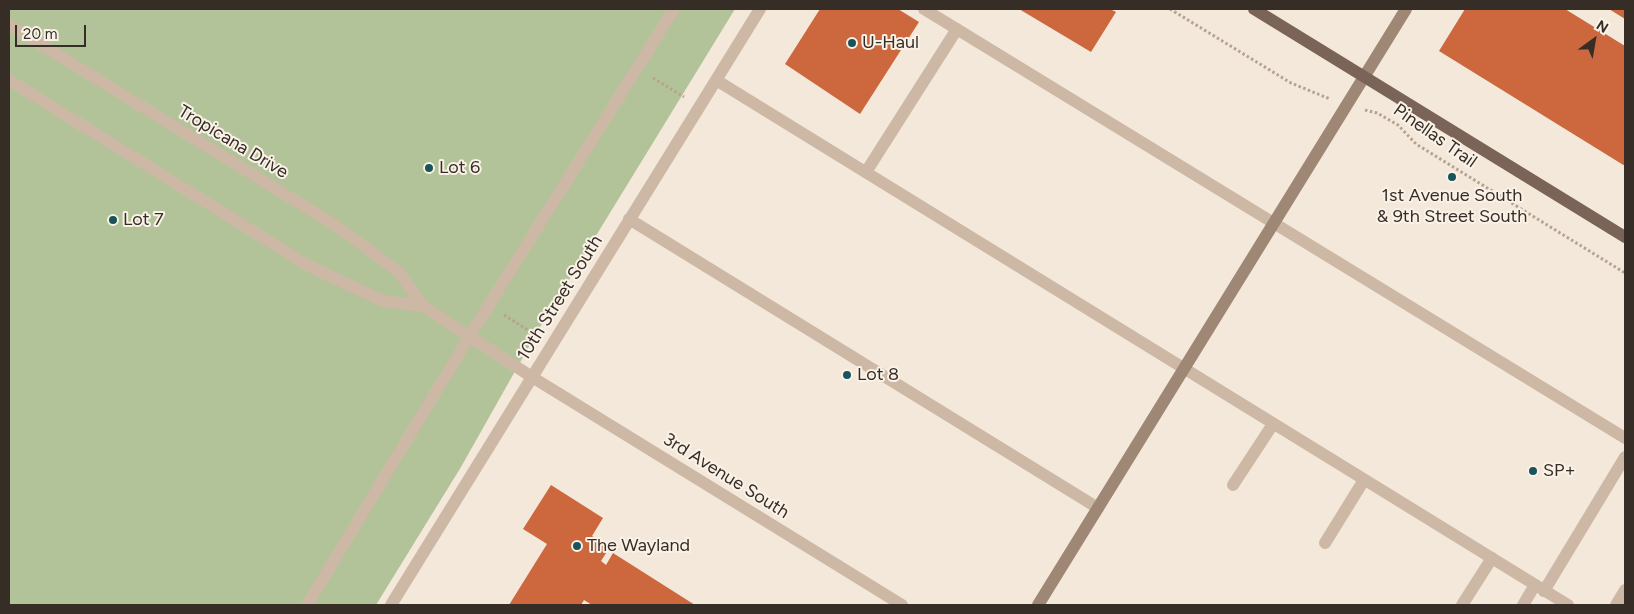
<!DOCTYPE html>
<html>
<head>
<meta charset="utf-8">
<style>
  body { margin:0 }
  #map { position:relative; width:1634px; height:614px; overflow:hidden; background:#f3e8da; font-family:Figtree,sans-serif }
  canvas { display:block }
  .frame { position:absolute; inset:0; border:10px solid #372d27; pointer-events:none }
  .north { position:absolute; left:1569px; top:15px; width:50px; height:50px; -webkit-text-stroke:4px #faf2e7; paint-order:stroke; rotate:32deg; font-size:14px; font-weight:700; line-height:20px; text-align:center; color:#372d27 }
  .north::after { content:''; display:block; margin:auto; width:18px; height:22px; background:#372d27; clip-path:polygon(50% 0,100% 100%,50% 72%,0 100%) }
  .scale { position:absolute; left:15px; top:25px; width:71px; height:22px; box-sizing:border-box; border:2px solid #372d27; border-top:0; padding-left:6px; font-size:15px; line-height:18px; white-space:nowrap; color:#372d27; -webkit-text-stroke:4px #faf2e7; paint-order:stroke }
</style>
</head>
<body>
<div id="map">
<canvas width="1634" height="614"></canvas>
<div class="frame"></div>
<div class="north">N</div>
<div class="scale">20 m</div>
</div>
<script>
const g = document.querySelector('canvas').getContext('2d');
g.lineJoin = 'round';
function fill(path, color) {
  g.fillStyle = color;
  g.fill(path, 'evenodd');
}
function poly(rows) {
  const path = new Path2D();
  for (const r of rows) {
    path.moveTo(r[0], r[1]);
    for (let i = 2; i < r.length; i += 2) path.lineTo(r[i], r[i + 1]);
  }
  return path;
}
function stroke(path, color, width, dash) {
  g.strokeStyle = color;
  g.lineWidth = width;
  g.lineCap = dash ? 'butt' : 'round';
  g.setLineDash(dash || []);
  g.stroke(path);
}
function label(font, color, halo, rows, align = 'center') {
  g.font = font + ' Figtree,sans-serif';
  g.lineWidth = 4;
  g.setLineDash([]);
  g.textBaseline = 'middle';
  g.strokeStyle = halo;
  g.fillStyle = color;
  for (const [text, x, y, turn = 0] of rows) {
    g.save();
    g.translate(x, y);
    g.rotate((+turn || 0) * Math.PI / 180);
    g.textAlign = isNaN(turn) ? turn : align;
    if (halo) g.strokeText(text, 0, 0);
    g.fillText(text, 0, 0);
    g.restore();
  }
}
const green = poly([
  [9,9,735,9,540,327,461,467,376,605,9,605]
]);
const building = poly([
  [820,9,898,9,919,22,860,114,785,64],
  [1019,9,1110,9,1116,12,1091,52],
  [1465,9,1565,9,1625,46,1625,166,1439,51],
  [1609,9,1625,9,1625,19],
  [551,485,603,518,592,536,610,547,601,561,606,565,613,553,695,605,592,605,584,600,581,605,509,605,547,544,523,529]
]);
const path = poly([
  [1170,9,1291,83,1330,99],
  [653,78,684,97],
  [1365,110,1377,113,1398,125,1416,144,1625,273],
  [504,315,531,332]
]);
const service = poly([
  [924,9,1625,438],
  [9,25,335,225,399,272,423,306,383,301,309,266,9,80],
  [866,172,957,29],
  [629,219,1098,508],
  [423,306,532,377],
  [1233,485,1273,424],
  [1325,543,1364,480],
  [1544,591,1625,457],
  [307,605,469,337,674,9],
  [1462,605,1492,558],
  [1523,605,1535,585],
  [1616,605,1625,590]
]);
const minor = poly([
  [716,80,1568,605],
  [532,377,902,605],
  [391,605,760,9]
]);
const secondary = poly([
  [1038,605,1406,9]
]);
const primary = poly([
  [1254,9,1625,237]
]);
const markers = [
  [852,43,5,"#1a545b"],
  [429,168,5,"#1a545b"],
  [1452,177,5,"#1a545b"],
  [113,220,5,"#1a545b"],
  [847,375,5,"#1a545b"],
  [1533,471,5,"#1a545b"],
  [577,546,5,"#1a545b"]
];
const poiNames = [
  ["U-Haul",862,43],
  ["Lot 6",439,168],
  ["1st Avenue South",1452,196,"center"],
  ["& 9th Street South",1452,217,"center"],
  ["Lot 7",123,220],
  ["Lot 8",857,375],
  ["SP+",1543,471],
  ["The Wayland",587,546]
];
const streetNames = [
  ["Pinellas Trail",1435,136,35],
  ["Tropicana Drive",233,142,31],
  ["10th Street South",560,298,-58],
  ["3rd Avenue South",726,476,32]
];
fill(green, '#b3c399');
fill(building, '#cd673e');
stroke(path, '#b8a28f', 3, [2.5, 2.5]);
stroke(service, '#ccb8a5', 12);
stroke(minor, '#ccb8a5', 12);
stroke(secondary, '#9f8776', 12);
stroke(primary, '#7a6457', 12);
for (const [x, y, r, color] of markers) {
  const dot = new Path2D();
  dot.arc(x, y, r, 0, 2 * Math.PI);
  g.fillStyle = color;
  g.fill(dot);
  stroke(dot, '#faf2e7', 2);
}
label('18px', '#372d27', '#faf2e7', poiNames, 'left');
label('18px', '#372d27', '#faf2e7', streetNames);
</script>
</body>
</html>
